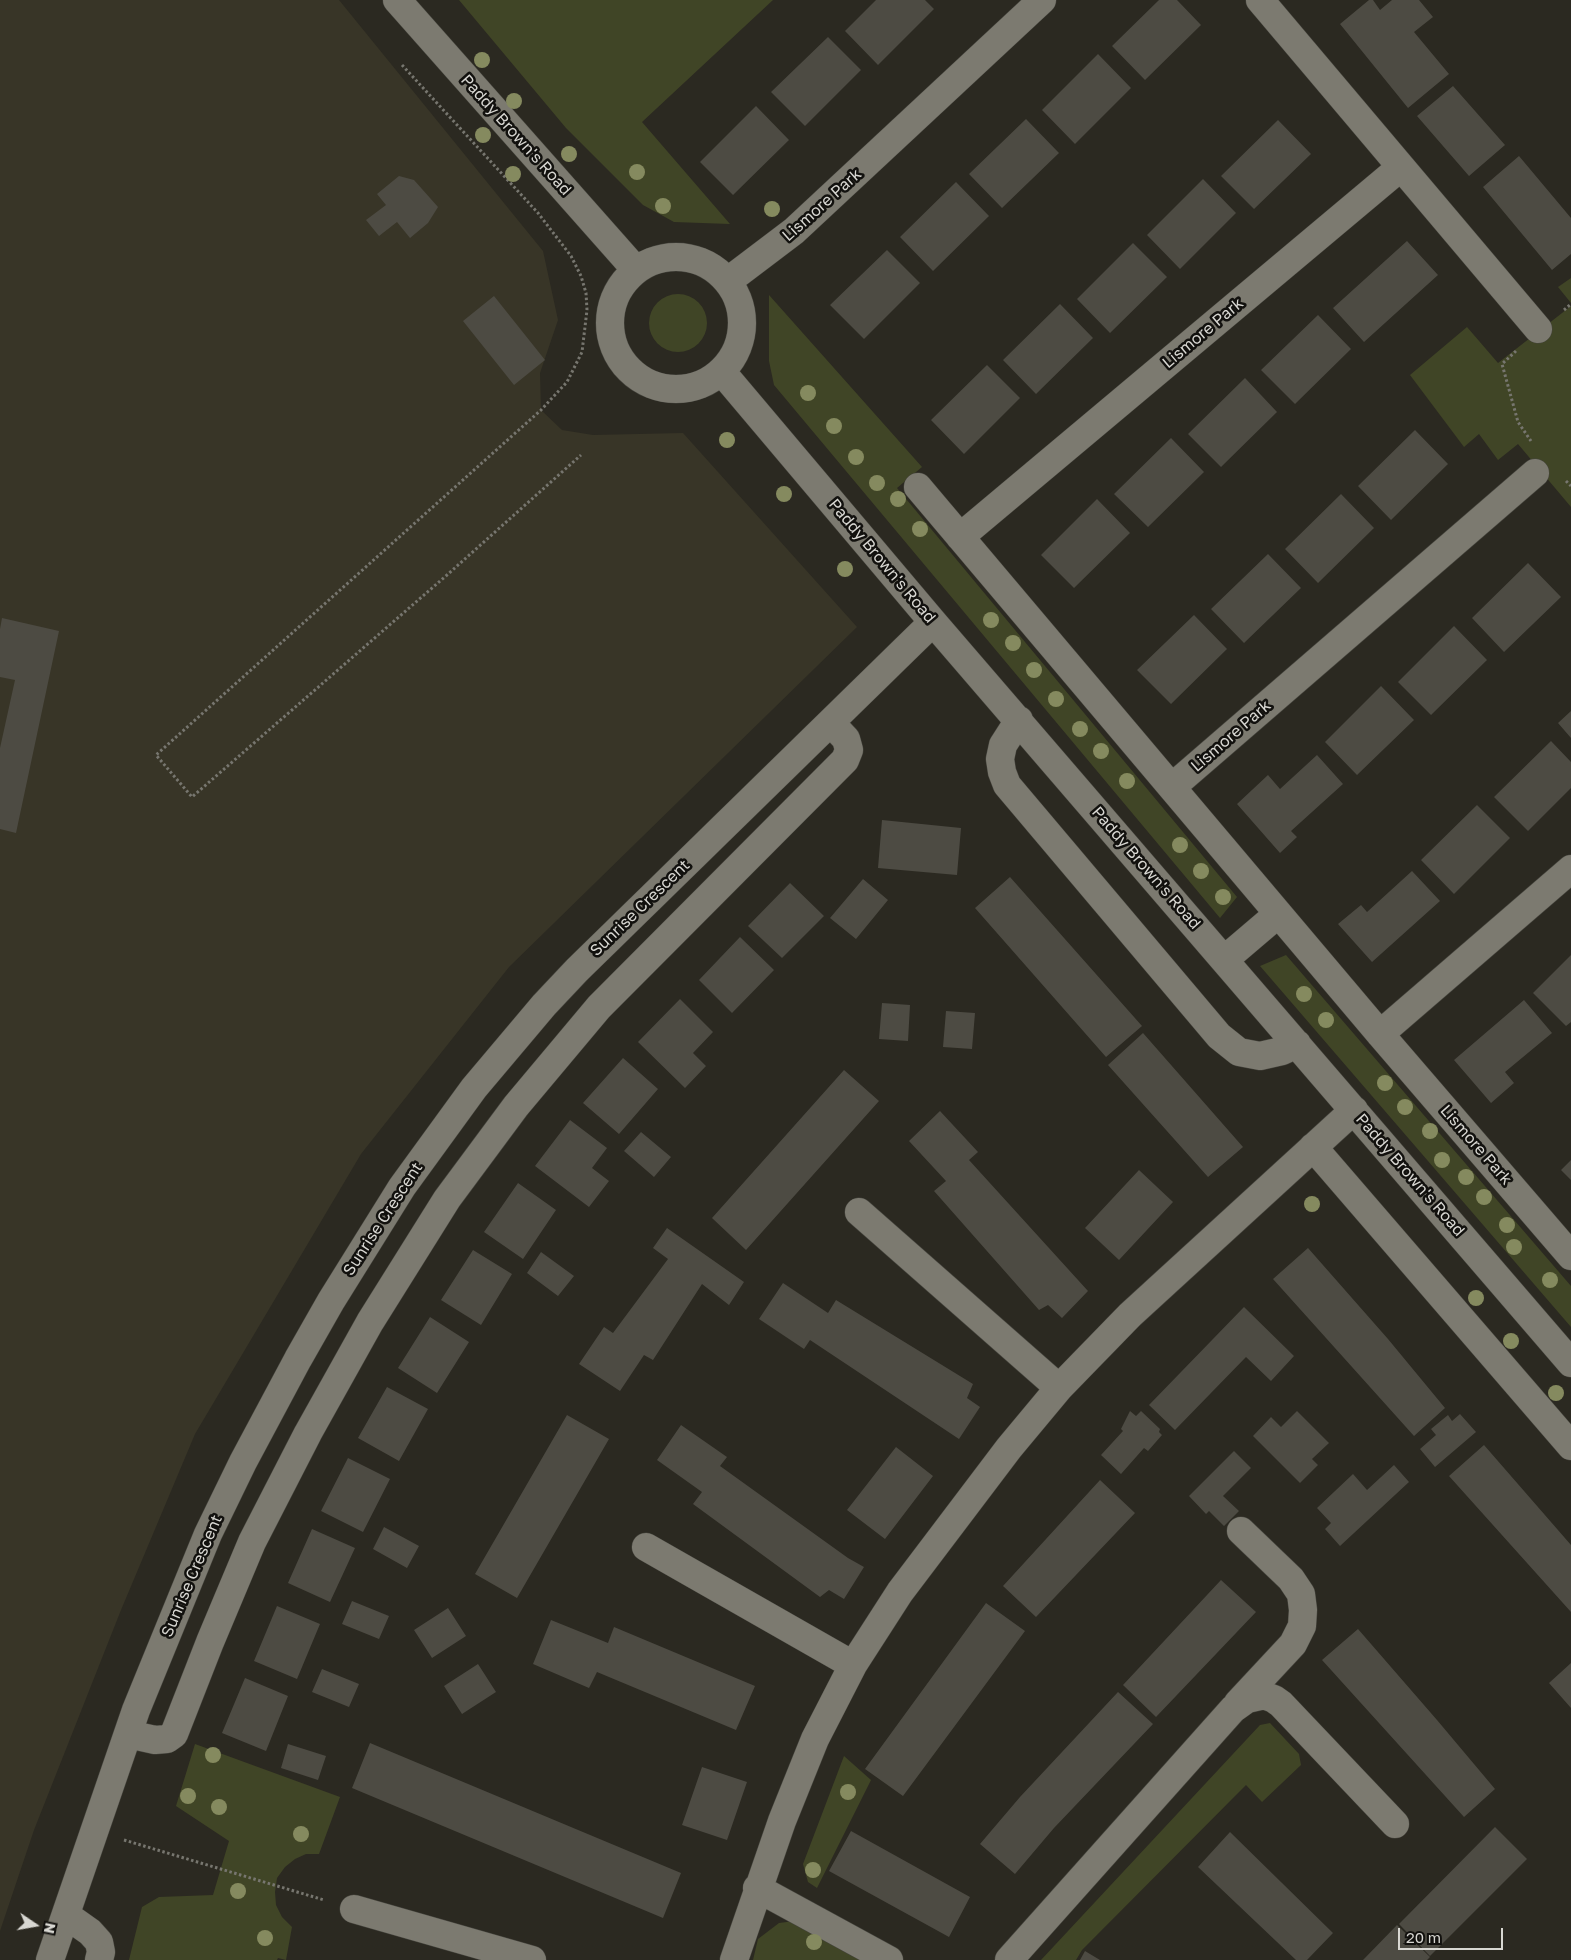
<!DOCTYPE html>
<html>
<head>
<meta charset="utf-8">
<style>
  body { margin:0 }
  #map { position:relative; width:1571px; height:1960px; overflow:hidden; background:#2b2921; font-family:"Golos Text",sans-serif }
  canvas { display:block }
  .north { position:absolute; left:10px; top:1900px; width:50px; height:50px; -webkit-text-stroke:4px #12110e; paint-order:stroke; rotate:102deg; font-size:14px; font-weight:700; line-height:20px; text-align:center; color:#d8d7d2 }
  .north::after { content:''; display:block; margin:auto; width:18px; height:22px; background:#d8d7d2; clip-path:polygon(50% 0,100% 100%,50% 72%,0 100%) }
  .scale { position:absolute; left:1398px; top:1928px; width:105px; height:22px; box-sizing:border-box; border:2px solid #d8d7d2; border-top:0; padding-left:6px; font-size:15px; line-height:18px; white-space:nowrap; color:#d8d7d2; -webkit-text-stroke:4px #12110e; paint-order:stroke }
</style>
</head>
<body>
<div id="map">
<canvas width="1571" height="1960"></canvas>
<div class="north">N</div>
<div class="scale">20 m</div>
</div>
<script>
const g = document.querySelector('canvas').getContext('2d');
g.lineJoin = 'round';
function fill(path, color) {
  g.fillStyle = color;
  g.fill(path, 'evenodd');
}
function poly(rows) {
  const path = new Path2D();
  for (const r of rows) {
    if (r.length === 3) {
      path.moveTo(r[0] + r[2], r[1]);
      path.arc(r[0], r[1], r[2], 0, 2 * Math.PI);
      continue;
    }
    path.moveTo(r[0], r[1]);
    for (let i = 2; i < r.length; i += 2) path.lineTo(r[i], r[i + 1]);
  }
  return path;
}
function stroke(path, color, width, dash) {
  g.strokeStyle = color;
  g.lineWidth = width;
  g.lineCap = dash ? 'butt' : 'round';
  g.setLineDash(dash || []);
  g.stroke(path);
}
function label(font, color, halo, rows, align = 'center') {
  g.font = font + ' "Golos Text",sans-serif';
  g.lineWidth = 5;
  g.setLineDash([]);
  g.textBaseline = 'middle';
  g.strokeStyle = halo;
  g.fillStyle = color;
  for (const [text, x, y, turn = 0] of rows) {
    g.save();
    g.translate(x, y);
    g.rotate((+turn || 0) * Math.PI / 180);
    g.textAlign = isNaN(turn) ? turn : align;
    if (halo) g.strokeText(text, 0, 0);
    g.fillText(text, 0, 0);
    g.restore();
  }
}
const built = poly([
  [0,0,339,0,543,251,558,320,540,373,541,410,562,430,593,435,683,433,857,627,509,967,361,1154,195,1434,121,1610,34,1830,0,1931]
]);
const green = poly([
  [459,0,773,0,642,122,730,224,674,222,643,205,566,128],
  [1571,278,1571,303,1558,287],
  [678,323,29],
  [769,295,922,467,897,488,1237,897,1220,918,774,385,769,361],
  [1571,306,1571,507,1518,444,1498,460,1479,434,1464,447,1410,375,1467,327,1498,363],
  [1286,955,1571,1286,1571,1327,1260,966],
  [1270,1723,1299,1754,1301,1765,1262,1802,1246,1785,1082,1950,1076,1960,1041,1960,1260,1725],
  [195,1744,340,1797,319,1854,306,1854,295,1859,285,1867,277,1878,275,1892,276,1905,282,1917,292,1927,286,1960,278,1958,277,1960,129,1960,142,1907,159,1897,213,1895,229,1841,176,1806],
  [844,1756,871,1780,817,1888,808,1882,803,1864],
  [802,1920,873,1960,753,1960,758,1939,779,1923]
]);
const building = poly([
  [876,0,925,0,934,9,878,65,845,31],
  [1159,0,1177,0,1201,25,1145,80,1112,46],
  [1369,0,1373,0,1380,10,1392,0,1419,0,1433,17,1414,32,1449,74,1408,108,1340,24],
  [828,37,861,70,805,126,771,92],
  [1098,54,1131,88,1075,144,1042,110],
  [1453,86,1505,145,1469,176,1417,116],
  [756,106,789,140,733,195,700,162],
  [1026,119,1059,153,1002,208,969,174],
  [1278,120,1311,154,1254,209,1221,176],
  [1519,156,1571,218,1571,254,1552,270,1483,187],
  [399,176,414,180,438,207,428,223,410,238,397,222,379,236,366,220,386,205,377,194],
  [1203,179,1236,213,1180,269,1147,235],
  [956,182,989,216,933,271,900,237],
  [1407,241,1438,275,1364,342,1333,308],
  [1133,243,1167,277,1110,333,1077,299],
  [887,250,920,283,864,339,830,305],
  [494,296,545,360,514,385,463,321],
  [1060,304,1093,338,1036,394,1003,360],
  [1318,315,1351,349,1295,404,1261,370],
  [987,365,1020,398,964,454,931,420],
  [1245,378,1277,412,1221,467,1188,434],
  [1415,430,1448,464,1391,520,1358,486],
  [1171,438,1204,472,1148,527,1114,494],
  [1341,494,1374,528,1318,583,1285,549],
  [1097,499,1130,533,1074,588,1041,555],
  [1268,554,1301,588,1244,643,1211,609],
  [1528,563,1561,597,1504,652,1472,618],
  [1194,615,1227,649,1171,704,1137,670],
  [2,618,59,631,16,833,0,829,0,748,15,680,0,677,0,629],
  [1454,626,1487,660,1431,715,1398,682],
  [1381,686,1414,720,1357,775,1325,742],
  [1571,711,1571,738,1558,723],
  [1551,741,1571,762,1571,788,1528,831,1494,797],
  [1317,755,1343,784,1291,831,1297,837,1280,853,1237,804,1268,775,1280,789],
  [1477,805,1510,838,1454,894,1421,860],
  [882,820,961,828,957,875,878,868],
  [1412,871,1440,901,1372,962,1338,924,1361,905,1367,912],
  [1010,877,1142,1026,1106,1057,975,908],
  [863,879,888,900,856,939,830,918],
  [790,883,824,916,782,958,748,926],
  [740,937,774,970,732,1013,699,980],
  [1571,955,1571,1022,1566,1026,1533,993],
  [680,999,713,1032,693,1053,706,1066,685,1088,638,1042],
  [1524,1000,1552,1033,1505,1072,1514,1083,1491,1103,1454,1060],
  [882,1003,910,1005,908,1041,879,1039],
  [946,1011,975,1013,972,1049,943,1047],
  [1143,1033,1243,1147,1208,1177,1108,1065],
  [623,1058,658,1089,619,1134,583,1103],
  [844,1070,879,1101,746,1250,712,1218],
  [940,1111,978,1152,969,1160,1088,1291,1062,1318,1048,1305,1039,1310,934,1191,946,1181,909,1141],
  [570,1120,607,1148,592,1168,609,1181,589,1207,535,1166],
  [641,1132,671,1157,654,1177,624,1151],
  [1571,1160,1571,1180,1561,1170],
  [1139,1170,1173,1202,1119,1260,1085,1228],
  [518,1183,556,1210,523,1259,484,1232],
  [667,1228,744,1282,729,1305,702,1284,653,1360,644,1355,620,1391,579,1364,604,1327,613,1333,668,1259,653,1248],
  [1308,1248,1388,1339,1445,1408,1414,1436,1273,1279],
  [473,1250,512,1274,481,1325,441,1300],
  [541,1252,574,1276,558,1296,527,1273],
  [783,1283,828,1313,836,1300,973,1384,967,1398,980,1407,959,1439,810,1340,804,1349,759,1319],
  [1244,1307,1294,1356,1271,1381,1246,1357,1175,1430,1149,1405],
  [430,1317,469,1342,437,1393,398,1368],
  [387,1387,428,1409,399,1461,358,1438],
  [1130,1411,1136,1416,1141,1411,1160,1429,1159,1432,1162,1435,1148,1451,1144,1448,1121,1474,1101,1455,1123,1431,1121,1429],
  [1297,1411,1329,1443,1312,1459,1318,1465,1300,1483,1253,1436,1271,1417,1281,1427],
  [1460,1414,1476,1432,1435,1467,1420,1449,1436,1435,1431,1429,1448,1415,1452,1421],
  [567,1415,609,1439,517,1598,475,1574],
  [681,1425,727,1457,720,1466,848,1558,864,1567,844,1599,829,1590,820,1597,693,1504,702,1492,657,1460],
  [1484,1445,1571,1545,1571,1612,1449,1476],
  [896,1447,933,1476,885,1539,847,1510],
  [1234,1451,1251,1468,1223,1496,1239,1511,1224,1526,1209,1511,1206,1514,1189,1496],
  [348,1458,390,1479,363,1532,321,1511],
  [1394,1465,1409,1482,1340,1546,1325,1529,1331,1523,1317,1508,1353,1474,1367,1490],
  [1100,1480,1135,1513,1036,1617,1003,1586],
  [384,1527,419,1546,407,1568,373,1549],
  [312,1529,355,1548,330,1602,288,1583],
  [1221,1580,1256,1612,1156,1717,1123,1685],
  [352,1601,389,1616,379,1639,342,1624],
  [986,1603,1025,1631,903,1796,865,1769],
  [277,1606,320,1624,297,1679,254,1661],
  [448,1608,466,1636,432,1658,414,1630],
  [551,1620,608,1643,614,1627,755,1686,736,1730,597,1672,589,1688,533,1664],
  [1358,1629,1437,1720,1495,1789,1464,1817,1322,1660],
  [1571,1663,1571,1708,1549,1683],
  [478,1664,496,1692,462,1714,444,1686],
  [322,1669,359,1684,349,1707,312,1692],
  [245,1678,288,1696,266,1751,222,1733],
  [1118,1692,1153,1724,1054,1828,1015,1874,980,1844,1020,1797],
  [370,1743,681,1873,663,1918,352,1788],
  [288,1744,326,1756,318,1780,281,1768],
  [702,1767,747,1782,727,1840,682,1825],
  [1495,1827,1527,1859,1430,1956,1399,1924],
  [851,1831,970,1897,949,1937,829,1871],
  [1230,1832,1333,1933,1307,1960,1296,1960,1198,1867],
  [1397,1925,1430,1957,1427,1960,1363,1960],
  [1085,1951,1100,1960,1080,1960]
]);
const path = poly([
  [402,65,538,213,571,256,581,276,586,293,587,310,582,352,567,382,541,410,156,755,192,797,447,575,581,455],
  [1564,310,1571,304],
  [1516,351,1502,364,1518,422,1531,441],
  [1566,481,1571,486],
  [124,1840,324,1900]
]);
const minor = poly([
  [397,0,636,270],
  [1260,0,1538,329],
  [676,323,66],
  [728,281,794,231,1042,0],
  [722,372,933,622,1571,1363],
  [918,487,1380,1034,1571,1256],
  [960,537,1401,167],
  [1019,720,1003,745,1000,759,1002,772,1007,785,1219,1036,1239,1052,1260,1056,1282,1051,1297,1044],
  [1172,787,1535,473],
  [1224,960,1278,914],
  [1380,1034,1571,869],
  [1313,1147,1571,1446],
  [859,1212,1059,1388],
  [646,1547,853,1665],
  [1238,1703,1293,1644,1302,1626,1303,1610,1301,1594,1291,1579,1241,1531],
  [128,1734,155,1740,167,1739,174,1734,210,1642,252,1542,308,1433,370,1322,447,1199,516,1106,599,1007,845,760,849,750,846,739,831,723],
  [757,1888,889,1960],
  [354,1909,532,1960],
  [66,1915,90,1932,99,1942,101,1952,99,1960],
  [50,1960,136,1710,208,1534,243,1462,298,1359,331,1301,402,1187,474,1088,544,1005,577,970,933,622],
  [734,1960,782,1821,815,1739,853,1665,900,1592,1009,1448,1059,1388,1130,1315,1354,1110],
  [1009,1960,1233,1709,1247,1699,1260,1696,1266,1696,1274,1699,1281,1704,1395,1824]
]);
const trees = [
  [482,60],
  [514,101],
  [483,135],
  [569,154],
  [637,172],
  [513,174],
  [663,206],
  [772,209],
  [808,393],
  [834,426],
  [727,440],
  [856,457],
  [877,483],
  [784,494],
  [898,499],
  [920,529],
  [845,569],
  [991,620],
  [1013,643],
  [1034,670],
  [1056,699],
  [1080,729],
  [1101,751],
  [1127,781],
  [1180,845],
  [1201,871],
  [1223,897],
  [1304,994],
  [1326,1020],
  [1385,1083],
  [1405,1107],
  [1430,1131],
  [1442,1160],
  [1466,1177],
  [1484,1197],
  [1312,1204],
  [1507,1225],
  [1514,1247],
  [1550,1280],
  [1476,1298],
  [1511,1341],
  [1556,1393],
  [213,1755],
  [848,1792],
  [188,1796],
  [219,1807],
  [301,1834],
  [813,1870],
  [238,1891],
  [265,1938],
  [814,1942]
];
const streetNames = [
  ["Paddy Brown's Road",516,135,48],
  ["Lismore Park",822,205,-42],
  ["Lismore Park",1203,333,-40],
  ["Paddy Brown's Road",882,561,50],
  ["Lismore Park",1231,736,-41],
  ["Paddy Brown's Road",1146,868,49],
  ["Sunrise Crescent",640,908,-44],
  ["Lismore Park",1476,1145,49],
  ["Paddy Brown's Road",1410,1175,49],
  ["Sunrise Crescent",383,1219,-57],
  ["Sunrise Crescent",192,1576,-67]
];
fill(built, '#383527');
fill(green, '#404526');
fill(building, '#4d4b43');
stroke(minor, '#46453e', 29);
stroke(path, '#77766f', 3, [2.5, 2.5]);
stroke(minor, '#7c7a70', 28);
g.fillStyle = '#858a5f';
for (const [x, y] of trees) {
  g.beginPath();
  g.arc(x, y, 8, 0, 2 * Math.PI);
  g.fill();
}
label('16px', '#d8d7d2', '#12110e', streetNames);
</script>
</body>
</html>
